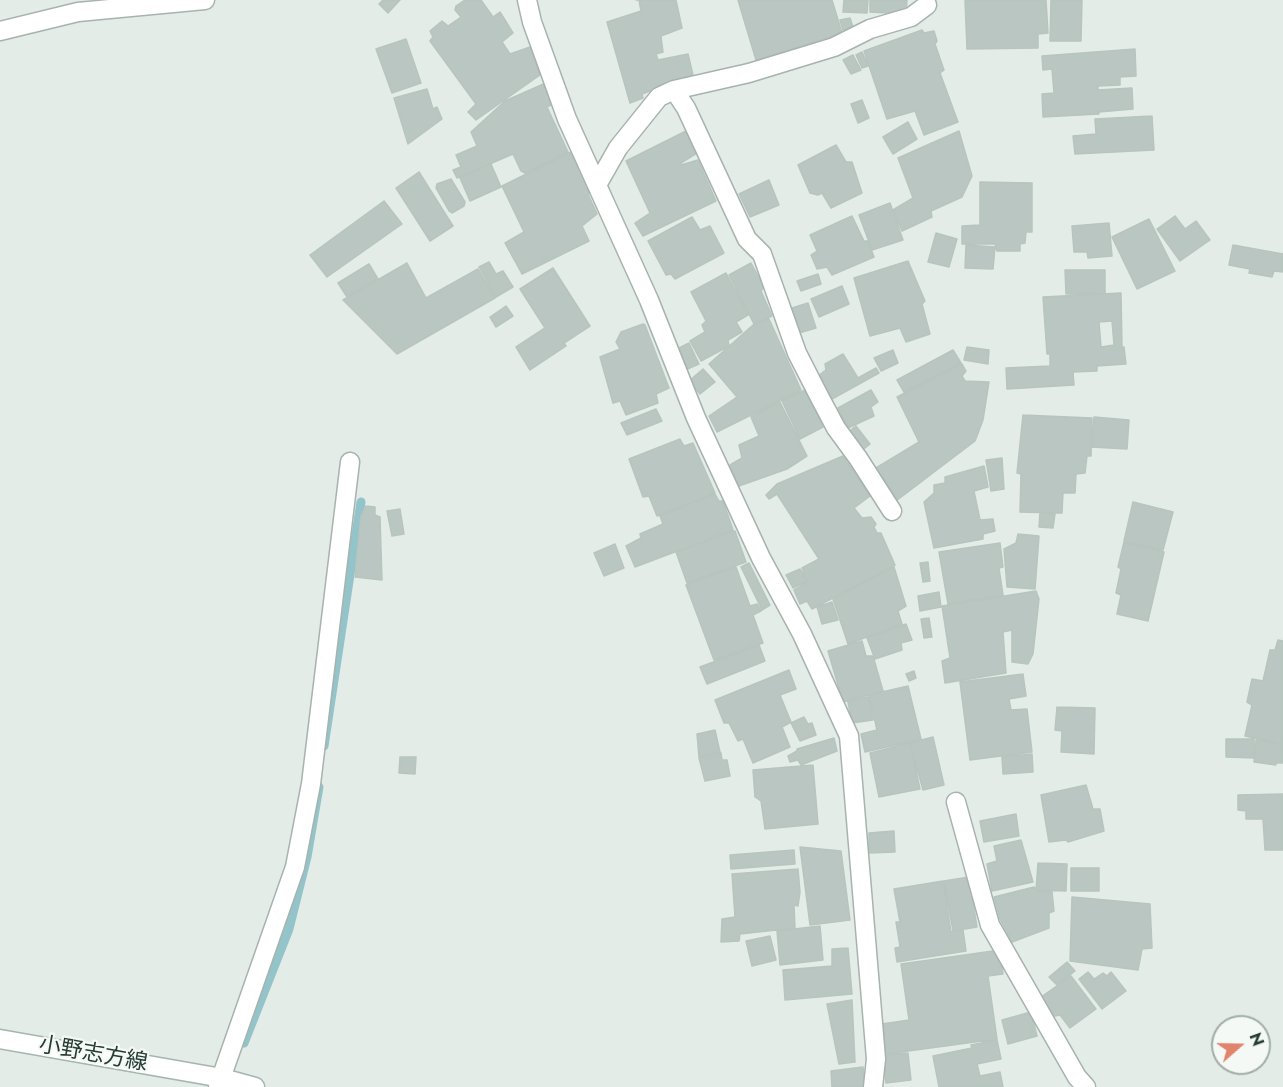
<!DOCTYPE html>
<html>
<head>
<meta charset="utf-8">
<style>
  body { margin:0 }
  #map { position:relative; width:1283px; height:1087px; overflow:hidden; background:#e4ece8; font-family:Jost,sans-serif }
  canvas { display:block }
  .north { position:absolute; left:1211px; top:1015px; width:60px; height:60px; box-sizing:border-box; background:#f4f9f6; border:2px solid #a2ada8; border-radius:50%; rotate:70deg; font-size:16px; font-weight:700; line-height:24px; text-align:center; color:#263b34 }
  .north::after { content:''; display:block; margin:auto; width:21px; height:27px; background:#e1836d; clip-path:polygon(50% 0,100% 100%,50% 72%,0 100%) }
</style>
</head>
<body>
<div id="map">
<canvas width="1283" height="1087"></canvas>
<div class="north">N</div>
</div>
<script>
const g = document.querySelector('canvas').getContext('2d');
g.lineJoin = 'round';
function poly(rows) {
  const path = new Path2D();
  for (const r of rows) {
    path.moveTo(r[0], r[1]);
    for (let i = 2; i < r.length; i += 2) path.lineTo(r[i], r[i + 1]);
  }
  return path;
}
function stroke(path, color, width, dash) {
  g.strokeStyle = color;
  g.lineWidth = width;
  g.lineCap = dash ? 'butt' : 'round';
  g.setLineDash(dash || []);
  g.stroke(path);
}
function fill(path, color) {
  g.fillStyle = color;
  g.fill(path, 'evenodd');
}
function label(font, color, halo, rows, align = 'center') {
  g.font = font + ' Jost,"Noto Sans JP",sans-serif';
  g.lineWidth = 4.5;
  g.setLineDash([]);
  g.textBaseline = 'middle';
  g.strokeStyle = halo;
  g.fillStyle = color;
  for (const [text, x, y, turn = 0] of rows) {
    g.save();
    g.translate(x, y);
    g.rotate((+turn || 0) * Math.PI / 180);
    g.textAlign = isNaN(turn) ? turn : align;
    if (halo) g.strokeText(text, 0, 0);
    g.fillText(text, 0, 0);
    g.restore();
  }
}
const stream = poly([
  [324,746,361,502],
  [244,1043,289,929,307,857,319,787]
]);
const building = poly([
  [383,0,400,0,388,13,379,4,383,0],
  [465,0,481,0,493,17,500,12,513,33,502,42,510,54,530,47,540,75,476,120,468,112,476,104,430,41,433,37,430,31,442,21,448,26,461,17,455,10,456,6,465,0],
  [636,0,676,0,682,28,661,36,663,52,656,54,658,60,688,54,693,75,642,94,643,98,630,103,607,22,641,11,639,0,636,0],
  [738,0,832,0,842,33,756,60,738,0],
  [844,0,868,0,867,13,843,12,844,0],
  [870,0,907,0,906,14,870,12,870,0],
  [965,0,1046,0,1048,33,1038,34,1038,48,967,49,965,0],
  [1051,0,1082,0,1081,41,1050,41,1051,0],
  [850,18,853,27,843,30,840,20,850,18],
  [922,30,924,33,934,31,937,41,935,44,944,70,940,73,958,122,924,135,915,111,887,119,864,51,922,30],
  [406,39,421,83,392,93,376,49,406,39],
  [1135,49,1136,76,1120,77,1120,85,1098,86,1098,90,1132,88,1133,109,1099,112,1099,114,1043,117,1042,94,1054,93,1052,69,1043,70,1042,56,1135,49],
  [862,52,868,66,862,68,856,55,862,52],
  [853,55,861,70,851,74,843,60,853,55],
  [548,82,557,102,547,107,568,152,525,173,521,171,513,154,457,178,453,170,461,167,456,155,477,146,471,132,505,101,548,82],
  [427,89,433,109,437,107,442,119,408,144,394,98,427,89],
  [862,100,869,118,858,123,851,104,862,100],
  [1152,116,1154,150,1075,154,1073,136,1096,134,1095,119,1152,116],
  [908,122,917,139,893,154,883,137,908,122],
  [686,131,697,153,681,163,681,165,698,160,716,201,643,236,635,223,650,213,626,161,686,131],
  [959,131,972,176,962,197,931,211,932,217,902,231,893,210,913,198,898,158,959,131],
  [836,145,846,162,852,162,862,193,831,208,822,193,818,195,810,193,798,165,836,145],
  [575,150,594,192,588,194,597,214,582,226,589,241,522,274,505,243,524,232,502,186,575,150],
  [491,164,501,187,470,201,460,178,491,164],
  [419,172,453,226,430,241,396,188,419,172],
  [451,179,465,202,464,206,452,213,449,211,436,188,437,184,451,179],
  [769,180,779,205,750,217,739,194,769,180],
  [980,182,1032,183,1032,232,1026,232,1025,243,1020,244,1020,251,997,251,995,244,962,244,962,226,980,225,980,182],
  [384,201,402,224,327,277,310,255,384,201],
  [890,203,903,240,872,250,859,215,890,203],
  [852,216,864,241,868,241,874,257,832,275,827,267,817,269,811,255,817,251,810,235,852,216],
  [1175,216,1185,229,1196,221,1210,240,1180,261,1157,229,1175,216],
  [692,217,700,230,710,226,724,253,675,279,671,274,666,275,648,241,692,217],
  [1149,219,1175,271,1137,289,1112,237,1149,219],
  [1109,223,1112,256,1088,258,1087,252,1074,252,1072,226,1109,223],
  [936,233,957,239,949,267,928,262,936,233],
  [966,245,995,247,993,269,965,268,966,245],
  [1233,245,1283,254,1283,272,1274,271,1272,277,1249,273,1250,269,1229,265,1233,245],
  [908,261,925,301,922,304,930,334,906,342,900,328,870,336,854,278,908,261],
  [489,262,496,274,503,271,513,287,496,297,479,267,489,262],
  [407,263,426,298,478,269,495,298,397,354,343,300,407,263],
  [751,263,764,287,761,291,772,316,754,324,729,275,751,263],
  [369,264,378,279,347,297,338,283,369,264],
  [553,268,590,326,564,343,566,346,530,370,516,347,545,328,520,289,553,268],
  [1065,270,1105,270,1105,293,1066,294,1065,270],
  [726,273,748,315,736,322,742,332,728,340,729,346,701,361,690,341,705,332,702,325,706,321,691,292,726,273],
  [818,274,821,284,801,291,797,281,818,274],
  [842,286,849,304,819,317,811,299,842,286],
  [1121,293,1122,347,1124,347,1126,364,1097,366,1097,371,1073,372,1074,385,1007,389,1006,368,1050,366,1050,354,1047,354,1043,297,1121,293],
  [1112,321,1114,345,1101,347,1099,322,1112,321],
  [808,303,816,328,799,333,792,308,808,303],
  [506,306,513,316,496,327,490,317,506,306],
  [769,319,801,390,717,432,709,416,737,397,709,364,753,325,769,319],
  [643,324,645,325,669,388,656,394,658,403,626,415,620,401,613,403,600,357,620,349,616,342,621,332,643,324],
  [689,343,699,364,685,370,675,350,689,343],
  [967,347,989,350,988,364,964,360,967,347],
  [893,350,898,363,881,371,874,358,893,350],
  [953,350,961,363,904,392,897,380,953,350],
  [843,354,858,378,876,368,879,373,832,399,818,376,826,370,825,364,843,354],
  [962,364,966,371,962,376,965,381,989,382,983,420,975,441,896,501,892,500,876,468,919,442,897,397,962,364],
  [703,369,715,382,700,394,689,381,703,369],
  [805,390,823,427,800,439,782,401,805,390],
  [871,390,878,402,871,407,874,416,848,428,838,408,871,390],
  [780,402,807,456,787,469,739,486,730,465,742,458,739,445,759,436,751,417,780,402],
  [656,409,662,421,627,435,621,423,656,409],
  [1023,415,1092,418,1091,456,1087,456,1085,473,1076,474,1075,493,1063,493,1062,513,1020,512,1021,474,1017,473,1023,415],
  [1094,417,1129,420,1127,449,1092,447,1094,417],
  [856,426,870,444,860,452,847,433,856,426],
  [680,439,684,446,693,443,715,493,657,516,649,496,643,497,629,459,680,439],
  [843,456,870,496,854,508,862,518,871,517,876,524,874,527,877,533,881,533,895,565,812,609,807,601,800,604,794,590,808,582,802,568,819,559,777,494,769,499,766,495,777,484,843,456],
  [1002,458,1004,489,991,491,986,460,1002,458],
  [984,466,988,487,974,491,980,520,993,519,995,531,983,534,983,539,934,548,924,502,934,493,934,485,945,483,945,477,984,466],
  [715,494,719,501,723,501,733,530,635,567,626,546,641,538,640,534,663,524,660,516,715,494],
  [1133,502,1173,512,1163,550,1124,541,1133,502],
  [366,506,375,507,375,515,380,517,382,580,355,577,361,516,366,506],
  [400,509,404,534,392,536,387,511,400,509],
  [1040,513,1055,514,1053,528,1039,527,1040,513],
  [735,531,746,562,687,583,676,552,735,531],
  [1018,534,1039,536,1035,589,1007,587,1004,549,1016,543,1018,534],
  [1124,542,1164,552,1148,621,1117,614,1121,595,1116,593,1121,569,1118,567,1124,542],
  [1000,543,1003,567,999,568,1003,595,948,604,939,552,1000,543],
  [615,544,624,568,604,576,594,553,615,544],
  [928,562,930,581,923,582,920,563,928,562],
  [749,563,770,605,762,610,741,567,749,563],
  [736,567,750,606,757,604,761,611,753,615,763,643,714,660,686,585,736,567],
  [894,567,906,606,898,611,902,624,848,644,833,599,894,567],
  [800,569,807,581,793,588,786,575,800,569],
  [1036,591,1039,599,1033,654,1028,664,1012,662,1012,630,1003,632,1006,673,945,683,942,661,950,658,942,606,1036,591],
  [939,592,941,607,920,611,918,596,939,592],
  [832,602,838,620,822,624,817,607,832,602],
  [929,618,932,637,924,638,921,619,929,618],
  [906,624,912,640,901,643,902,650,875,659,867,638,906,624],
  [1278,640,1283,641,1283,744,1245,736,1252,705,1247,702,1252,679,1263,681,1270,650,1275,650,1278,640],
  [862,641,866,656,873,656,883,691,843,702,828,651,862,641],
  [759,645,765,661,707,684,700,667,759,645],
  [789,670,796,689,780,695,791,722,782,727,790,747,753,763,743,739,738,741,729,723,724,723,715,700,789,670],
  [914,671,916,678,909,681,906,674,914,671],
  [1023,674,1026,696,1009,699,1011,710,1027,709,1032,752,970,760,960,682,1023,674],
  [908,686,921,739,865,752,861,734,877,730,869,695,908,686],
  [868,697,873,720,852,723,848,702,868,697],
  [1057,707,1095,708,1094,754,1061,752,1062,731,1055,730,1057,707],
  [804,717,808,724,812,723,816,735,800,741,791,723,804,717],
  [715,730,720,752,699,757,697,734,715,730],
  [933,737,944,785,923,790,910,743,933,737],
  [834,738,837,751,801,765,798,760,790,762,788,756,797,751,797,749,834,738],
  [1226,739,1254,739,1254,758,1226,757,1226,739],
  [1256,740,1283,745,1283,763,1275,763,1276,765,1254,762,1256,740],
  [910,743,920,789,879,797,870,753,910,743],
  [721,753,722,760,727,760,730,776,705,781,699,758,721,753],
  [1032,754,1033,772,1003,774,1002,757,1032,754],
  [400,757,416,757,415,774,399,773,400,757],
  [813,765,818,824,765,829,761,801,755,797,753,770,813,765],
  [1086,785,1093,809,1100,809,1104,831,1068,842,1066,840,1049,842,1041,795,1086,785],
  [1283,794,1283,850,1265,850,1263,819,1246,819,1246,811,1238,810,1238,795,1283,794],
  [1016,814,1019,836,984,842,980,821,1016,814],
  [894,831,895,852,869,853,869,833,894,831],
  [1021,840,1033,882,992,891,987,864,997,861,994,846,1021,840],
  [800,847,841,851,850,920,810,925,800,847],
  [794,850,795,864,731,869,730,855,794,850],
  [1038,863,1067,864,1066,891,1036,890,1038,863],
  [1071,868,1099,868,1099,891,1071,891,1071,868],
  [798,869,800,892,798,906,794,905,795,928,740,934,739,941,721,942,722,919,735,917,732,874,798,869],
  [969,877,977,927,953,931,944,881,969,877],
  [943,881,951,932,963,930,966,951,897,962,895,948,900,947,896,922,900,922,894,889,943,881],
  [1034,887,1037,891,1052,892,1054,911,1049,913,1049,928,1012,942,1000,919,994,897,1034,887],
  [1072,897,1150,904,1152,948,1142,949,1138,970,1070,961,1072,897],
  [820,926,823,960,780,965,777,931,820,926],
  [770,936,776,960,752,966,746,941,770,936],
  [848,948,852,994,785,1000,783,970,832,966,832,949,848,948],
  [1000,950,1003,974,988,976,997,1039,886,1054,882,1024,909,1020,901,964,1000,950],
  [1067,962,1075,971,1057,985,1049,977,1067,962],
  [1088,972,1094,979,1103,973,1107,976,1111,972,1126,991,1102,1009,1079,979,1088,972],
  [1071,976,1096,1009,1070,1028,1060,1015,1050,1017,1041,997,1071,976],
  [852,1000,855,1062,839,1064,827,1004,852,1000],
  [1031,1012,1037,1036,1008,1044,1002,1020,1031,1012],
  [997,1040,1001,1059,977,1064,980,1076,1000,1072,1003,1087,939,1087,933,1056,972,1048,971,1045,997,1040],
  [908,1053,911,1080,886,1083,883,1055,908,1053],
  [863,1067,865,1087,832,1087,831,1071,863,1067]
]);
const minor = poly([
  [527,0,532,22,567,119,649,300,696,418,761,558,802,634,849,736,876,1059,873,1087],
  [0,31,78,12,205,0],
  [674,90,686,108,747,239,762,254,797,353,819,396,836,428,858,458,892,511],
  [597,185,618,148,659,97,674,90,749,73,834,47,870,29,911,17,927,5],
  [956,802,990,925,1077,1077,1086,1087],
  [218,1087,295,867,311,784,350,462]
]);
const secondary = poly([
  [0,1039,222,1078,255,1087]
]);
const streetNames = [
  ["小野志方線",93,1055,10]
];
stroke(stream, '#93c4ca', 9);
fill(building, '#bac6c1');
stroke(building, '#b7c5be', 1.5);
stroke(minor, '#a7b3ae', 21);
stroke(secondary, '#a4b6af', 21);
stroke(minor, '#fff', 18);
stroke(secondary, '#fff', 18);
label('22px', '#263b34', '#f4f9f6', streetNames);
</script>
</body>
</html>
